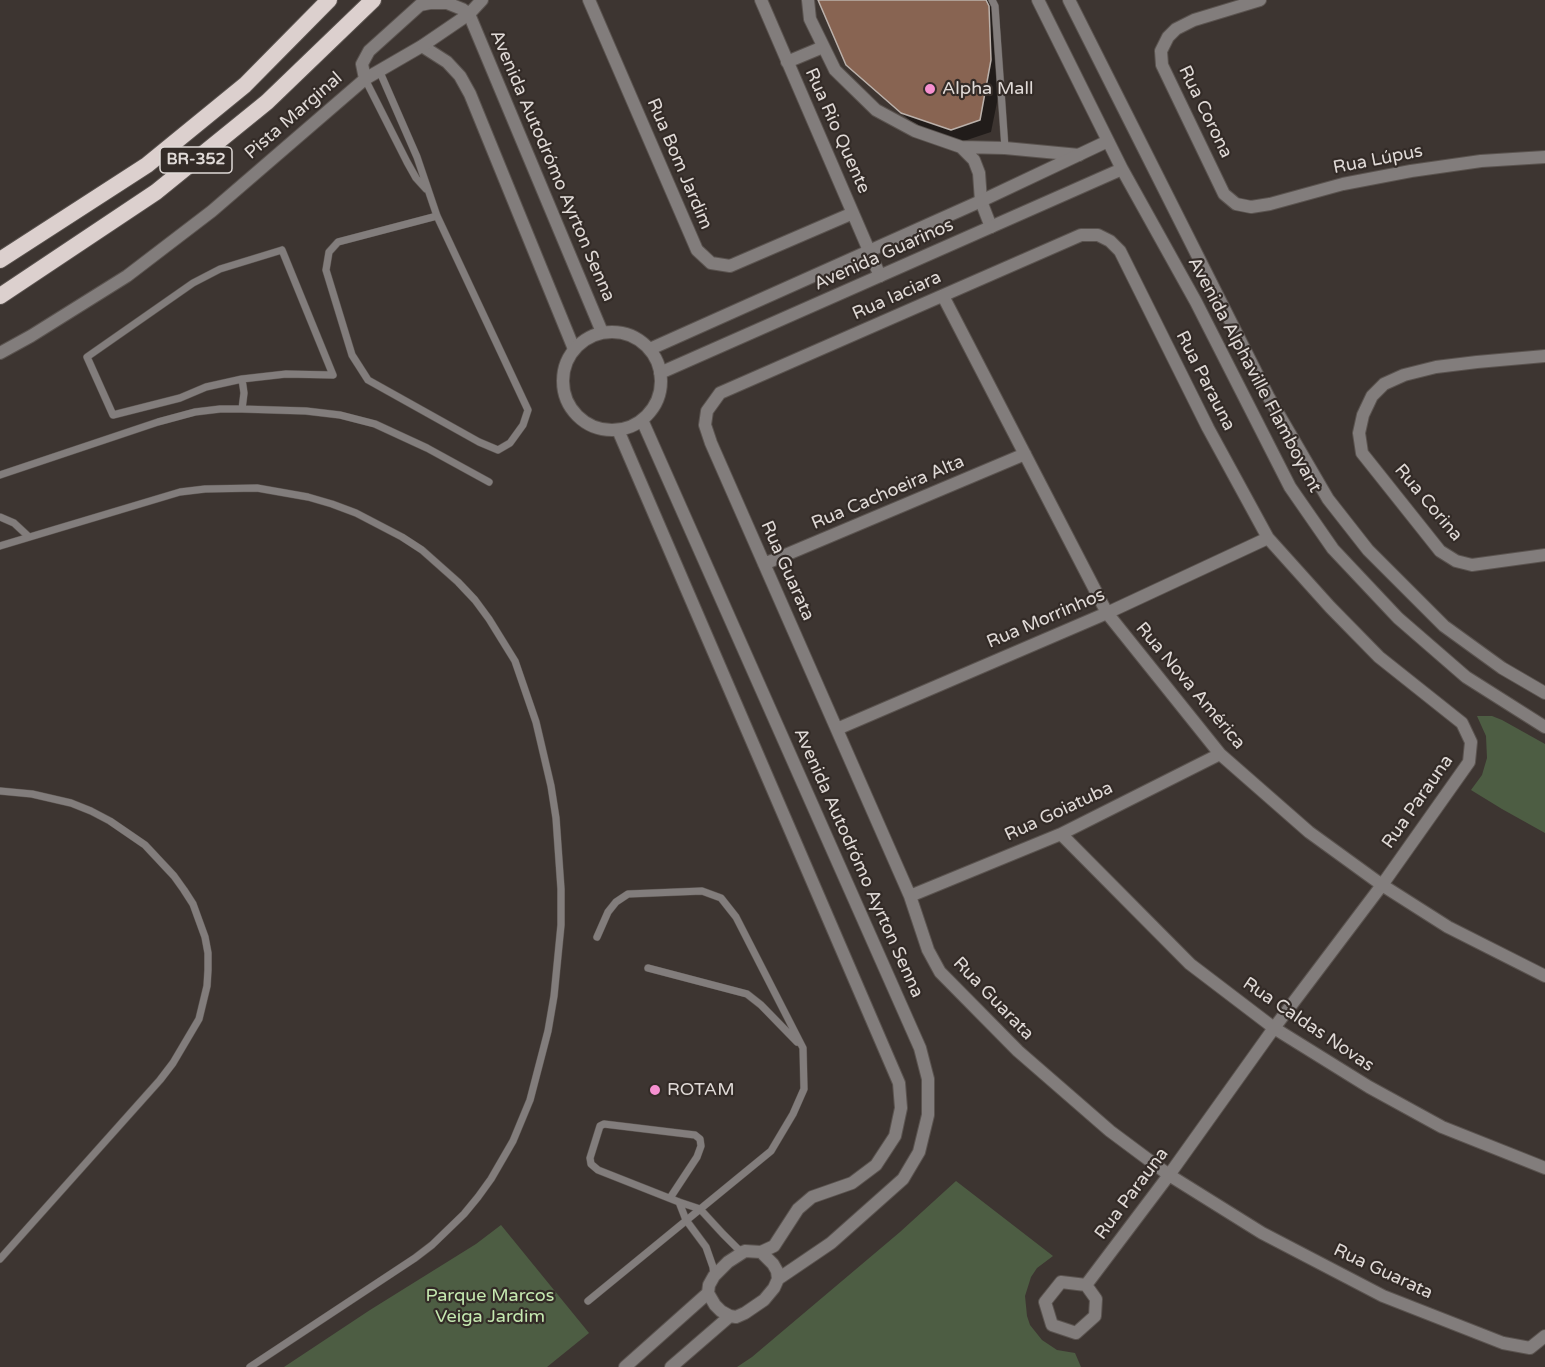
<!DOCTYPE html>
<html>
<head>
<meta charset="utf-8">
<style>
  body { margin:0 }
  canvas { display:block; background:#3d3531 }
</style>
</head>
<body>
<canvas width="1545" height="1367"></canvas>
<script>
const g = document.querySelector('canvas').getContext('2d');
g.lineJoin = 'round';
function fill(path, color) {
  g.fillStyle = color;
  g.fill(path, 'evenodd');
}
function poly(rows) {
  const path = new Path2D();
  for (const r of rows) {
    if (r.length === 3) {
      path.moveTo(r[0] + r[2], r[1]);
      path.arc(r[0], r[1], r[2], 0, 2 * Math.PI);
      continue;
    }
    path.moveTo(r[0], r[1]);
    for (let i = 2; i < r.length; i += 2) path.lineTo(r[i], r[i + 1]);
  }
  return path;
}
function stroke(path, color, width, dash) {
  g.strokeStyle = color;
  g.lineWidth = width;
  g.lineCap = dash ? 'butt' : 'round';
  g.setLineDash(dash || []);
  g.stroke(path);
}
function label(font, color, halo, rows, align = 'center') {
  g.font = font + ' "Varela Round",sans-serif';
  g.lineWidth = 4.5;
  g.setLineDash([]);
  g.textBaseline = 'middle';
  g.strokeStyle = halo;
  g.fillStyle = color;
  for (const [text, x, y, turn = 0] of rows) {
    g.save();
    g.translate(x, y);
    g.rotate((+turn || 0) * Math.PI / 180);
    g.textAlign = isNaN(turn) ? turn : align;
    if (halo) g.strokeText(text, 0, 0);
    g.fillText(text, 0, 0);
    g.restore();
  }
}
const green = poly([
  [1477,716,1492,716,1502,720,1545,744,1545,833,1502,809,1471,790,1482,775,1487,758,1486,736],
  [956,1181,1053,1256,1037,1268,1031,1277,1025,1296,1027,1316,1030,1325,1042,1340,1057,1350,1075,1353,1081,1367,737,1367,752,1357,900,1232],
  [501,1225,589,1333,547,1367,284,1367,370,1310,476,1244]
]);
const shadow = poly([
  [819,0,993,0,1000,19,1003,73,991,132,964,141,915,125,859,76]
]);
const building = poly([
  [818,0,986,0,989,6,991,60,980,120,951,130,901,113,846,65,818,0]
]);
const service = poly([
  [992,0,995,6,1005,148],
  [379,70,417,157,437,216,528,410,523,425,510,443,498,450,479,442,368,380,352,355,326,270,329,252,338,242,437,216],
  [365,79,407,162,416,178,426,189],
  [282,250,333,375,286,374,242,379,206,387,180,398,113,415,87,357,193,283,220,269,282,250],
  [242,409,244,393,242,379],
  [0,475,158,422,195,412,220,409,242,409,306,411,340,415,375,424,427,448,489,482],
  [0,517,14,523,28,536],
  [0,546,180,492,205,489,257,488,308,497,332,504,356,513,402,537,422,550,458,582,475,600,489,619,515,661,536,722,551,786,556,818,561,889,561,925,554,996,548,1031,530,1100,513,1141,491,1179,478,1197,464,1214,432,1245,415,1258,250,1367],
  [0,791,32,794,71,803,91,811,110,821,145,845,174,876,184,890,193,904,205,937,208,953,208,970,207,986,199,1019,173,1063,160,1080,0,1259],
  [648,968,747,994,761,1005,797,1042],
  [670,1198,697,1157,701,1146,700,1139,695,1135,604,1124,600,1126,590,1158,591,1164,598,1170,679,1202,700,1209,723,1234,738,1249,745,1251],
  [679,1202,686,1220,706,1247,713,1267,714,1276],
  [588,1301,771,1151,793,1114,804,1089,803,1048,736,917,721,898,702,891,628,894,616,902,608,912,597,937]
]);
const minor = poly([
  [589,0,697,250,711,263,730,266,853,213],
  [761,0,880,276],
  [808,0,810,19,835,70,876,110,915,131,961,147,1005,148,1079,155],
  [1260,0,1194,20,1176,29,1168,37,1161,51,1162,65,1224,194,1236,204,1251,207,1270,204,1343,184,1411,171,1481,161,1545,157],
  [469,14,602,332],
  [422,46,447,62,460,76,470,94,574,349],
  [787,62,823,47],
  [961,147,974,160,979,173,981,201,991,227],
  [943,296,1107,613,1220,754,1309,832,1382,885,1448,927,1545,976],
  [1545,356,1477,362,1436,367,1404,375,1384,384,1372,396,1363,415,1359,433,1362,453,1440,551,1456,561,1472,565,1545,555],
  [764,564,1025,454],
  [837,729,1107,613,1268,538],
  [1061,834,1190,964,1274,1028,1369,1087,1442,1127,1545,1168],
  [910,896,1061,834,1220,754],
  [1061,1282,1086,1285,1096,1299,1095,1316,1076,1333,1052,1325,1045,1302,1061,1282],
  [1086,1285,1169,1175,1274,1028,1382,885,1469,762,1471,742,1462,723,1379,657,1330,607,1268,538,1208,428,1120,251,1110,241,1098,235,1081,235,720,393,707,411,705,425,711,443,910,896,928,950,940,972,1018,1051,1110,1131,1169,1175,1262,1233,1383,1296,1503,1343,1530,1348,1545,1336]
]);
const tertiary = poly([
  [1038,0,1122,169,1196,302,1290,487,1333,549,1398,618,1466,677,1545,727],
  [1069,0,1268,396,1328,499,1368,550,1444,626,1502,668,1545,693],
  [365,79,362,64,369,51,420,5,430,3,447,3,462,9,469,14],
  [612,381,49],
  [650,349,981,201,1108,141],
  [0,353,31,336,127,276,212,211,365,79,422,46,469,14,482,0],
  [660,373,1122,169],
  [642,420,920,1048,928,1079,928,1115,919,1152,903,1179,831,1243,778,1279],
  [618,430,899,1083,901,1108,895,1136,876,1165,852,1183,812,1197,798,1209,774,1246,761,1252],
  [745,1251,761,1252,773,1264,777,1271,778,1279,774,1288,764,1300,745,1313,736,1317,730,1316,721,1311,715,1305,708,1293,709,1285,714,1276,728,1262,745,1251],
  [625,1367,708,1293],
  [671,1367,730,1316]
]);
const trunk = poly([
  [0,260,147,165,245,85,329,0],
  [0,296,156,192,267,102,373,0]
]);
const markers = [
  [930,89,6,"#f690d0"],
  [655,1090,6,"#f690d0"]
];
const shields = [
  [196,160,72]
];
const shieldNames = [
  ["BR-352",196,160]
];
const poiNames = [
  ["Alpha Mall",942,89],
  ["ROTAM",667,1090]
];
const streetNames = [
  ["Rua Corona",1205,112,64],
  ["Pista Marginal",294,116,-41],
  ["Rua Rio Quente",837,131,66],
  ["Rua Lúpus",1378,160,-11],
  ["Rua Bom Jardim",679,164,67],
  ["Avenida Autodrómo Ayrton Senna",552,166,67],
  ["Avenida Guarinos",884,255,-24],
  ["Rua Iaciara",897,296,-24],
  ["Avenida Alphaville Flamboyant",1254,375,62],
  ["Rua Parauna",1205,381,63],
  ["Rua Cachoeira Alta",888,493,-23],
  ["Rua Corina",1428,503,50],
  ["Rua Guarata",787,571,66],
  ["Rua Morrinhos",1046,619,-23],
  ["Rua Nova América",1190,686,50],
  ["Rua Parauna",1418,802,-55],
  ["Rua Goiatuba",1059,812,-25],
  ["Avenida Autodrómo Ayrton Senna",858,863,66],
  ["Rua Guarata",993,999,46],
  ["Rua Caldas Novas",1308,1025,34],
  ["Rua Parauna",1132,1194,-53],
  ["Rua Guarata",1383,1272,25]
];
const parkNames = [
  ["Parque Marcos",490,1296],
  ["Veiga Jardim",490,1317]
];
fill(green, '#4d5d43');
fill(shadow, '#0007');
fill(building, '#886452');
stroke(building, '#bbb1ab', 1.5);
stroke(service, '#5a534f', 8);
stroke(minor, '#5a534f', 14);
stroke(tertiary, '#5a534f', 14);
stroke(trunk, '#5a534f', 18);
stroke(service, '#827d7c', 7);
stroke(minor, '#827d7c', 12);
stroke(tertiary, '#827d7c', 12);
stroke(trunk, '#dcd0ce', 16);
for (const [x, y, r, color] of markers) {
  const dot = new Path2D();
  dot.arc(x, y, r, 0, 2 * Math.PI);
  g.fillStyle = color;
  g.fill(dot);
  stroke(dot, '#332b27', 2);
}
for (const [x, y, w] of shields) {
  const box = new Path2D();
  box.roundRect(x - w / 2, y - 13, w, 26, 4.5);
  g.fillStyle = '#332b27';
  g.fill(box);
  stroke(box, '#e0dad7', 1.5);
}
label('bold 16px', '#e0dad7', null, shieldNames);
label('18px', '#e0dad7', '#332b27', poiNames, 'left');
label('18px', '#e0dad7', '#332b27', streetNames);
label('18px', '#c5e9b0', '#332b27', parkNames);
</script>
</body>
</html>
